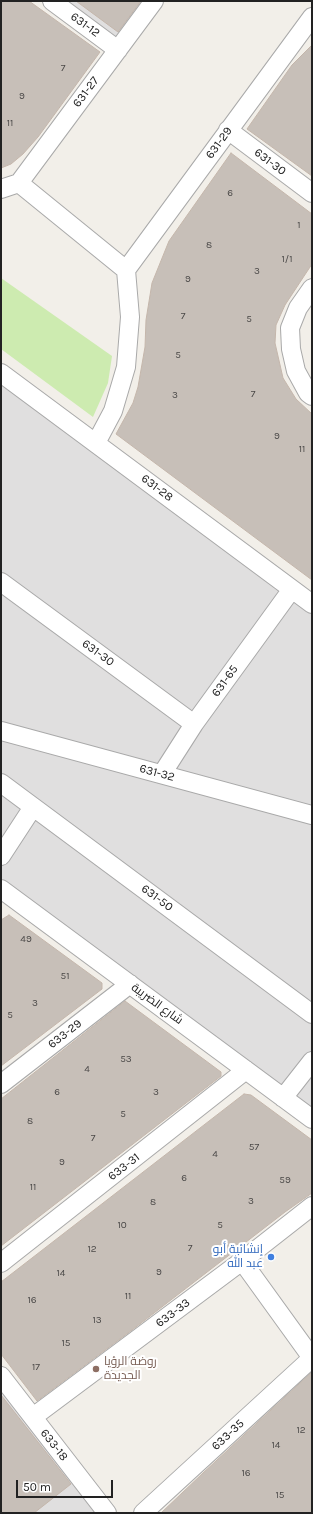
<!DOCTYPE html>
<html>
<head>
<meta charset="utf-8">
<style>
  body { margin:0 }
  #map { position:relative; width:313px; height:1514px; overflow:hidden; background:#f2efe9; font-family:Karla,sans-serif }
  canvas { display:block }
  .frame { position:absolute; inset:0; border:2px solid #222; pointer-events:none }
  .scale { position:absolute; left:16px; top:1480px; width:97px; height:18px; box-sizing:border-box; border:2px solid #222; border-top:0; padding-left:5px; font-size:12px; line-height:14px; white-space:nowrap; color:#222; -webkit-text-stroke:3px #fff; paint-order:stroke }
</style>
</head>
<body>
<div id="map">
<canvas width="313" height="1514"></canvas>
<div class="frame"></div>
<div class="scale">50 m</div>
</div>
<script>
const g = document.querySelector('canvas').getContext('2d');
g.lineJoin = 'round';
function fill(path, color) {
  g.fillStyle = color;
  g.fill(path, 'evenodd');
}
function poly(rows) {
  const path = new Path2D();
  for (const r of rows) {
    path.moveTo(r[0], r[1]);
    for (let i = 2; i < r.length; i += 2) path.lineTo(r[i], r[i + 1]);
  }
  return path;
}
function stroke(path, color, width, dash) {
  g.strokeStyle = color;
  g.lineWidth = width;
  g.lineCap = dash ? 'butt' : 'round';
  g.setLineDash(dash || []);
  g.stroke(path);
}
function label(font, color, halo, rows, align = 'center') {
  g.font = font + ' Karla,Cairo,sans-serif';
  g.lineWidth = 4;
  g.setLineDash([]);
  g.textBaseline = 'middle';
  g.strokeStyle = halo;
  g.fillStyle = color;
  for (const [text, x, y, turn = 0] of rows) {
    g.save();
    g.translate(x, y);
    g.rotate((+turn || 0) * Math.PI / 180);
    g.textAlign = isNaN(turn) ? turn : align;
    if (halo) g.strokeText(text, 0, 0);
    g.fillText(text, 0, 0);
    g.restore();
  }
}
const residential = poly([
  [65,1,151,1,116,38],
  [1,383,312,614,312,1007,1,777],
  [1,789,312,1019,312,1109,1,878],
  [1,1382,101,1513,1,1513]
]);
const grass = poly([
  [1,278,112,356,108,383,93,417,1,349]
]);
const building = poly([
  [1,1,29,1,100,52,38,137,23,154,11,164,1,168,1,1],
  [76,1,141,1,118,32,76,1],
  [312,45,312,176,247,129,292,65,312,45],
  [231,153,312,214,312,264,285,305,276,325,275,343,283,378,296,399,312,414,312,580,116,434,133,403,138,387,145,347,146,320,152,283,169,241,231,153],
  [9,915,102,983,102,989,1,1066,1,920,9,915],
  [125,1001,221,1072,221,1076,1,1246,1,1099,125,1001],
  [244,1094,251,1095,312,1140,312,1193,285,1212,132,1330,37,1401,1,1354,1,1282,244,1094],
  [312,1372,312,1513,161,1513,203,1473,312,1372],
  [1,1395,71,1484,34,1513,1,1513,1,1395]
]);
const minor = poly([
  [52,1,118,50],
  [228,130,312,193],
  [19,183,154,1],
  [1,189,19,183,126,270,130,317,126,367,113,411,96,443],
  [126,270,312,17],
  [312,288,298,308,290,328,291,349,296,371,308,393,312,396],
  [1,373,312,604],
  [1,582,194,724],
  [1,731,312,815],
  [162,774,194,724,292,589],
  [1,783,312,1014],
  [1,856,33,807],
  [1,889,312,1119],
  [1,1084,130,984],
  [283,1098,312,1061],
  [242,1261,312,1358],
  [1,1263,246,1070],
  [1,1376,107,1513],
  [33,1417,242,1261,312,1206],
  [143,1513,312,1358]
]);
const markers = [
  [271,1257,4,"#3f7fe0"],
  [96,1369,4,"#8d6e63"]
];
const numberNames = [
  ["7",63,68],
  ["9",22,96],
  ["11",10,123],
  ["6",230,193],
  ["1",299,225],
  ["8",209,245],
  ["1/1",287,259],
  ["3",257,271],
  ["9",188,279],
  ["7",183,316],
  ["5",249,319],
  ["5",178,355],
  ["7",253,394],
  ["3",175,395],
  ["9",277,436],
  ["11",302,449],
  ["49",26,939],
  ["51",65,976],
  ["3",35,1003],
  ["5",10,1015],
  ["53",126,1059],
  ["4",87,1069],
  ["6",57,1092],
  ["3",156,1092],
  ["5",123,1114],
  ["8",30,1121],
  ["7",93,1138],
  ["57",254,1147],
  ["4",215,1154],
  ["9",62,1162],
  ["6",184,1178],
  ["59",285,1180],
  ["11",33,1187],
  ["3",251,1201],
  ["8",153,1202],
  ["10",122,1225],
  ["5",220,1225],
  ["7",190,1248],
  ["12",92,1249],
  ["9",159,1272],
  ["14",61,1273],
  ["11",128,1296],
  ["16",32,1300],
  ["13",97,1320],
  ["15",66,1343],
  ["17",36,1367],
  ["12",301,1430],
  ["14",276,1445],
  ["16",246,1473],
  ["15",280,1495]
];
const streetNames = [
  ["631-12",85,25,36],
  ["631-27",86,92,-53],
  ["631-29",219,143,-54],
  ["631-30",270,162,37],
  ["631-28",157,488,37],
  ["631-30",98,653,36],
  ["631-65",225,681,-54],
  ["631-32",157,773,15],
  ["631-50",157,898,37],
  ["شارع الضريبة",157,1004,36],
  ["633-29",65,1034,-38],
  ["633-31",124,1167,-38],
  ["633-33",173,1313,-37],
  ["633-35",228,1435,-43],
  ["633-18",54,1445,52]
];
const shopNames = [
  ["إنشائية أبو",263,1250],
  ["عبد الله",263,1264]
];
const educationNames = [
  ["روضة الرؤيا",104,1362],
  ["الجديدة",104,1376]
];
fill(residential, '#e0dfdf');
fill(grass, '#cdebb0');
fill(building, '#c7bfb8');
stroke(building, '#c4b6ab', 1);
stroke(minor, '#a9a9a9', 20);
stroke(minor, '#fff', 18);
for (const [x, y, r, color] of markers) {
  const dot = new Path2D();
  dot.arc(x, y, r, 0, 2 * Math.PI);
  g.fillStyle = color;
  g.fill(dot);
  stroke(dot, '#fff', 1.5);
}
label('10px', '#4b4948', null, numberNames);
label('12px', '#222', '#fff', streetNames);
label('12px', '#366cbe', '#fff', shopNames, 'right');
label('12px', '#785e54', '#fff', educationNames, 'left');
</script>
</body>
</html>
